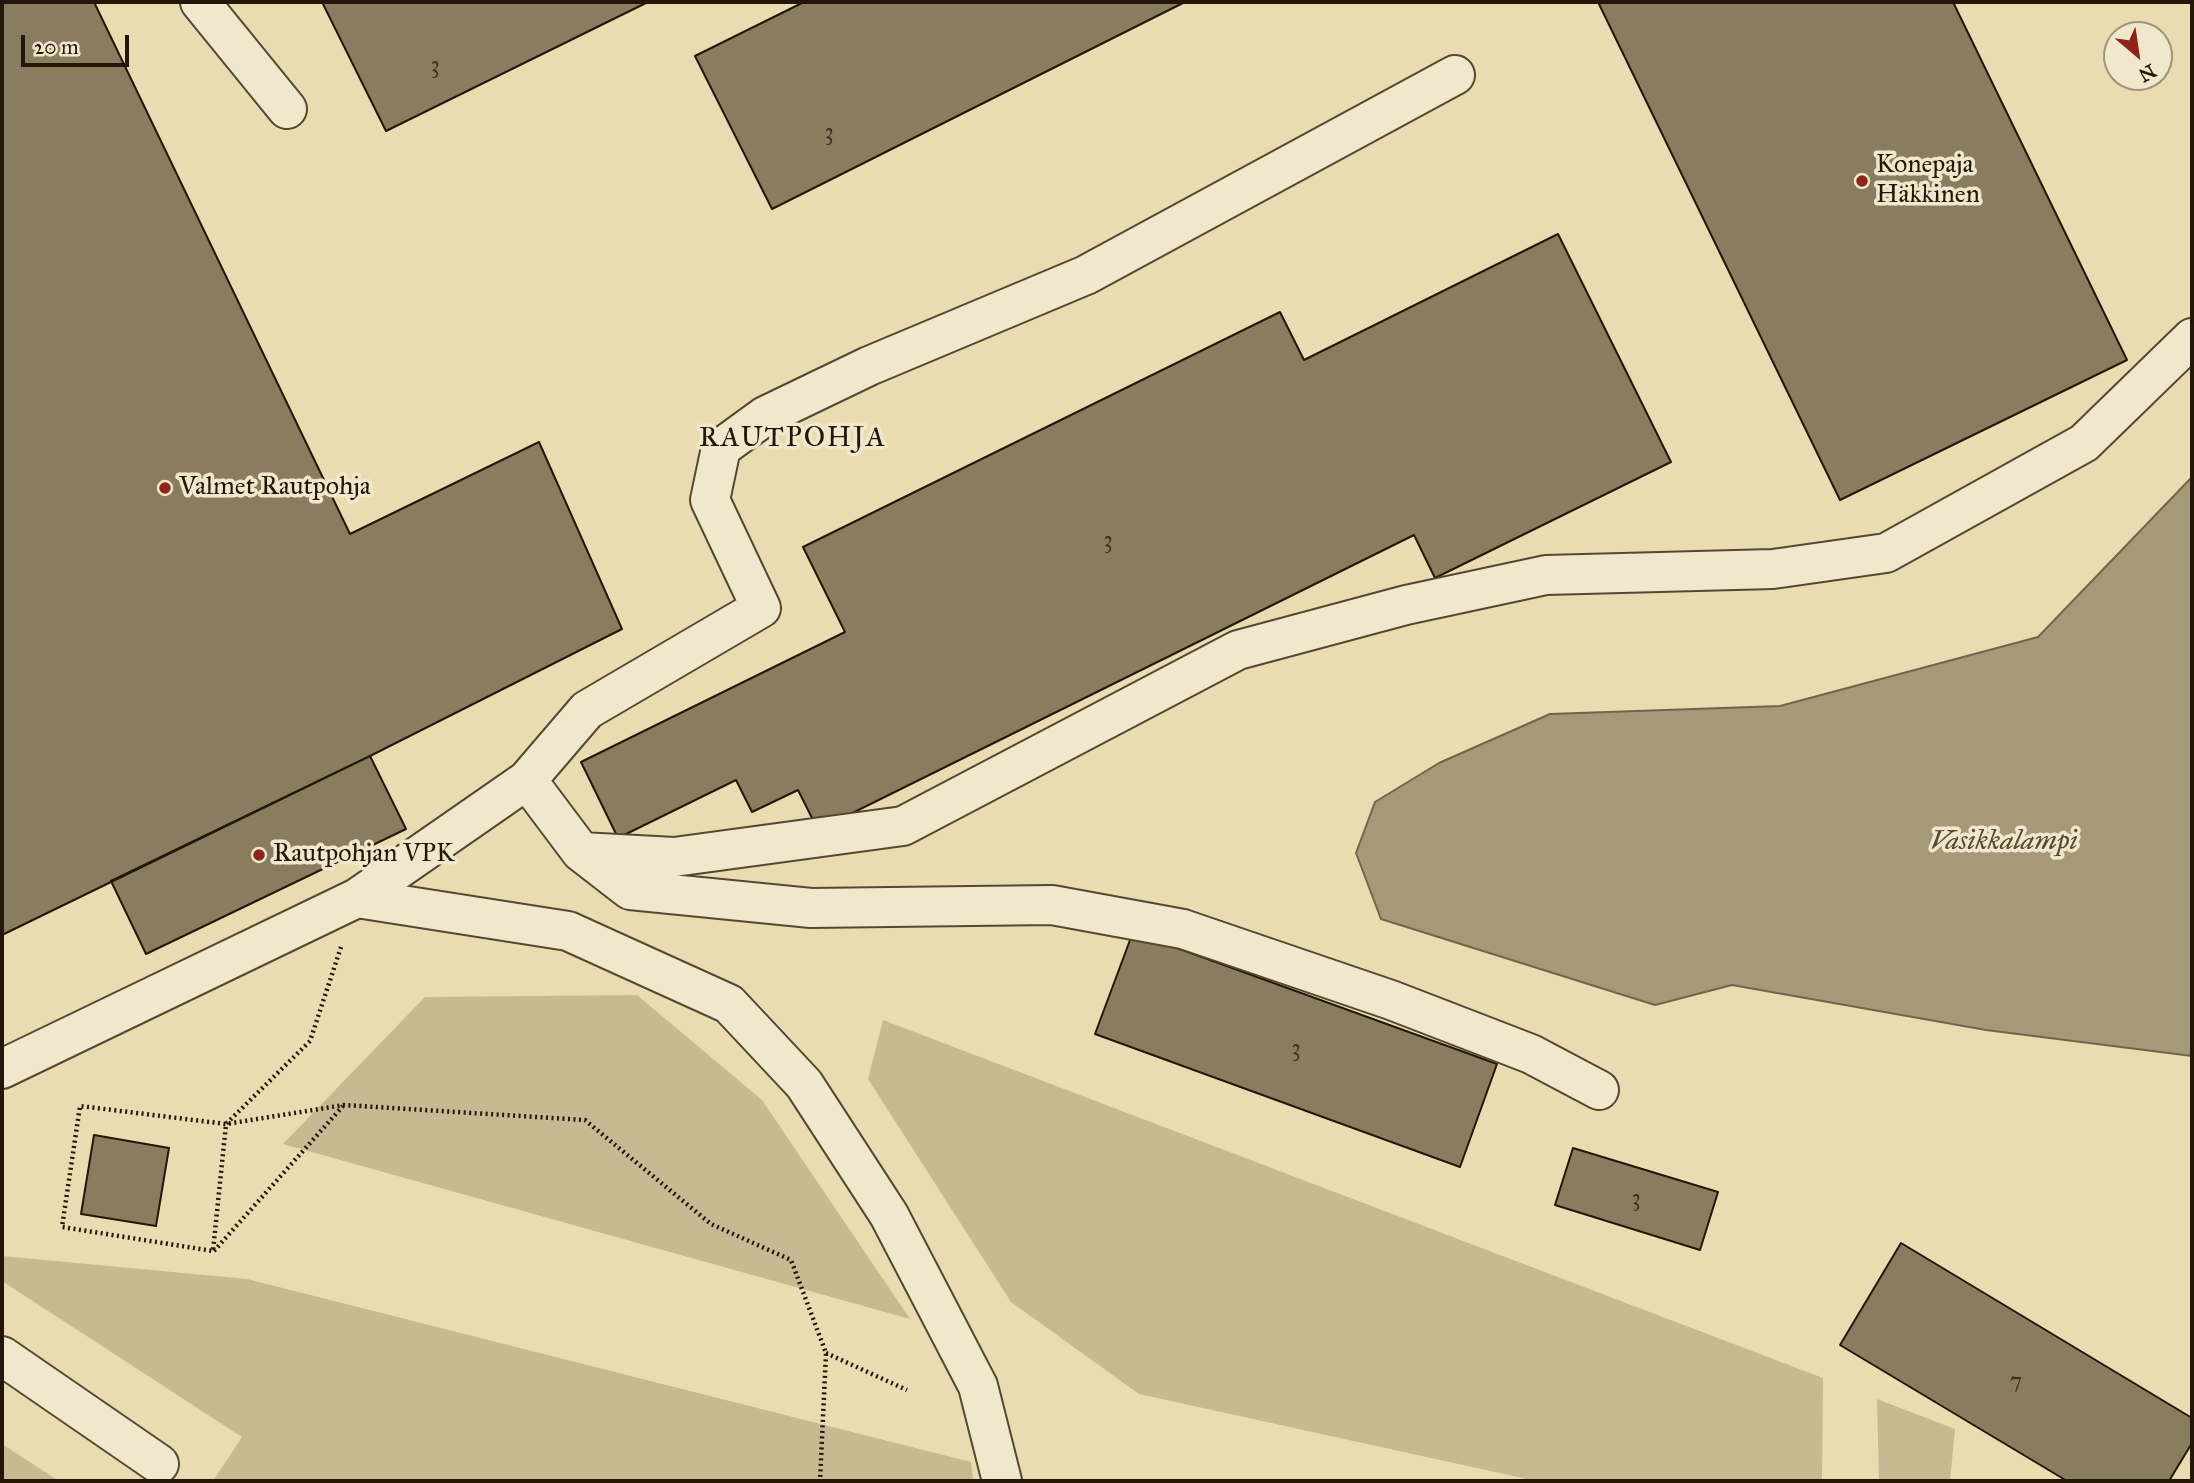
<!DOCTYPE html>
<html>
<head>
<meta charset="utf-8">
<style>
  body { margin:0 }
  #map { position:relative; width:2194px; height:1483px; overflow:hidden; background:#e8dcb0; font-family:"IM FELL Great Primer",serif }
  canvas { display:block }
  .frame { position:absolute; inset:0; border:4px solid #241608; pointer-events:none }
  .north { position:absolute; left:2103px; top:21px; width:70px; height:70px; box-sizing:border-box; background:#f0e8cc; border:2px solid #9e947e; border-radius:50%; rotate:151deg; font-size:19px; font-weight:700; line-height:28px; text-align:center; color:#241608 }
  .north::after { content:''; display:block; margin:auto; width:24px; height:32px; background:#8f2418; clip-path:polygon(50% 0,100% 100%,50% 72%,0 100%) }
  .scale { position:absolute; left:21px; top:35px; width:108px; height:32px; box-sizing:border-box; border:4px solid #241608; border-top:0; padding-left:9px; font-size:21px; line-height:24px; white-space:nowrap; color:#241608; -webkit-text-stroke:5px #f0e8cc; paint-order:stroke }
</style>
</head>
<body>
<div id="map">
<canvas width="2194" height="1483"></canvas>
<div class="frame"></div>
<div class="north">N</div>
<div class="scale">20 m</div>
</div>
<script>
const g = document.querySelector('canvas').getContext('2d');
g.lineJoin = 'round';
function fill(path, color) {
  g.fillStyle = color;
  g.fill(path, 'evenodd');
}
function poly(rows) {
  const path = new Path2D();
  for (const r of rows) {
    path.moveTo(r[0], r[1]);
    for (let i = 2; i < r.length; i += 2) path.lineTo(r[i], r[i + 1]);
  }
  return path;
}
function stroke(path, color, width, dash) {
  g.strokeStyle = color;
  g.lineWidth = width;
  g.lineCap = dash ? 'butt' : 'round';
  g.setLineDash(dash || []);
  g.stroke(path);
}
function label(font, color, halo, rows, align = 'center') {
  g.font = font + ' "IM FELL Great Primer",serif';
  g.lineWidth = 7;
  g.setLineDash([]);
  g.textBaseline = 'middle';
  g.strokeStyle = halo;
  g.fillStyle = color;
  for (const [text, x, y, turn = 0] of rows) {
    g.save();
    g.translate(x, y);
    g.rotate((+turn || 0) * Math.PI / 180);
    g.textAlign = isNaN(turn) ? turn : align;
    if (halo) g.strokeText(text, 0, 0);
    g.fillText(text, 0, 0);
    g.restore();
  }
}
const green = poly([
  [637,995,762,1100,910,1319,283,1144,425,997],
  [883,1020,1823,1378,1822,1481,1536,1481,1139,1394,1011,1302,868,1079],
  [2,1256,247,1279,971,1462,973,1481,213,1481,242,1437,2,1281],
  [1877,1399,1955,1429,1950,1481,1879,1481],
  [2,1444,59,1481,2,1481]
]);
const water = poly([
  [2192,477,2192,1056,1986,1030,1732,985,1655,1005,1381,919,1356,853,1375,802,1439,763,1550,714,1780,706,2038,637,2192,477]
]);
const building = poly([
  [7,2,94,2,350,534,539,442,622,629,370,756,2,935,2,4,7,2],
  [322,2,648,2,386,131,322,2],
  [804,2,1185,2,772,209,695,56,804,2],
  [1598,2,1953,2,2127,360,1840,500,1598,2],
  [1558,234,1671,462,1435,578,1414,535,818,830,798,790,752,812,736,780,618,838,581,762,845,632,803,547,1280,312,1304,360,1558,234],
  [370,756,406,829,146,954,111,881,370,756],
  [1133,932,1497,1064,1460,1167,1095,1034,1133,932],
  [94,1135,169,1148,156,1226,81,1214,94,1135],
  [1573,1148,1718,1192,1700,1250,1555,1205,1573,1148],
  [1901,1243,2192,1418,2192,1443,2169,1481,2067,1481,1840,1345,1901,1243]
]);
const path = poly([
  [341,947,310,1041,226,1124,213,1251,62,1227,80,1106,226,1124,344,1105,585,1120,711,1224,791,1260,826,1353,820,1481],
  [214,1251,343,1106],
  [826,1353,907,1390]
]);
const minor = poly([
  [200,2,287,109],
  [527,780,581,852,630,890,811,908,1052,905,1183,929,1391,1000,1531,1054,1599,1090],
  [581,852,674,857,903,826,1238,650,1406,605,1546,575,1773,569,1886,553,2084,443,2192,338],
  [357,898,568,931,729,1004,804,1084,889,1215,978,1386,1002,1481],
  [2,1069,357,898,527,780,587,710,761,608,710,500,721,448,765,416,869,366,1086,275,1455,75],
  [2,1356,159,1464]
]);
const markers = [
  [1862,181,7,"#8f2418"],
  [165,488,7,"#8f2418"],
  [259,855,7,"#8f2418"]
];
const numberNames = [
  ["3",435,66],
  ["3",829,133],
  ["3",1108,541],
  ["3",1296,1049],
  ["3",1636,1199],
  ["7",2016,1382]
];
const poiNames = [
  ["Konepaja",1876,166],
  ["Häkkinen",1876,196],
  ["Valmet Rautpohja",179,488],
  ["Rautpohjan VPK",273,855]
];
const neighbourhoodNames = [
  ["RAUTPOHJA",793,439]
];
const waterNames = [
  ["Vasikkalampi",2004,842]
];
fill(green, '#c7ba93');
fill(water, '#a59977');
stroke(water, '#71654b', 2);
fill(building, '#8a7d5f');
stroke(building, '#241608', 2);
stroke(minor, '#554832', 42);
stroke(path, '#241608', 4.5, [2, 3.5]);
stroke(minor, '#f0e8cc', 38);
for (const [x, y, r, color] of markers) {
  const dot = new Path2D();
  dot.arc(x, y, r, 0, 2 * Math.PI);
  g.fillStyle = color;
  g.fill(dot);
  stroke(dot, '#f0e8cc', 2.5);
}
label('23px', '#3e301e', null, numberNames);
label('26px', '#241608', '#f0e8cc', poiNames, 'left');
g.letterSpacing = '2px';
label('28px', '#241608', '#f0e8cc', neighbourhoodNames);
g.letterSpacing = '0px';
label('italic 28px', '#584a34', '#f0e8cc', waterNames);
</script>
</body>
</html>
